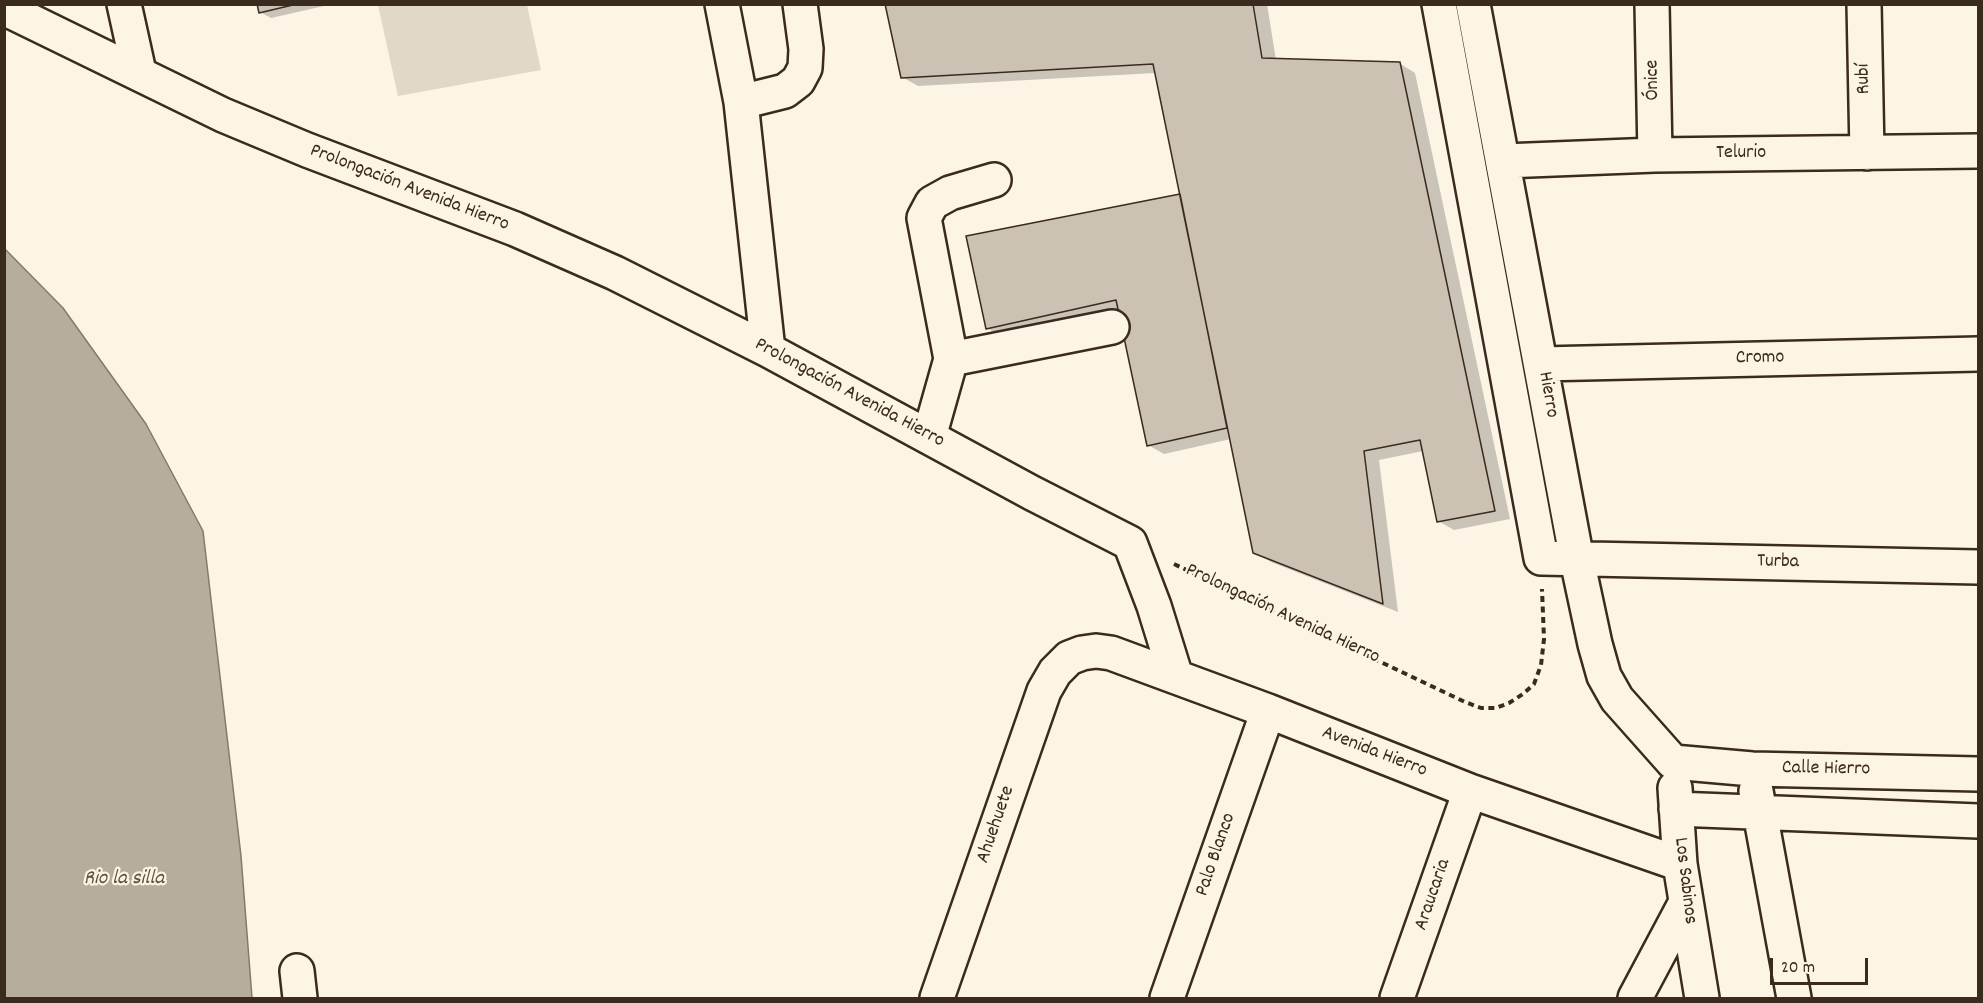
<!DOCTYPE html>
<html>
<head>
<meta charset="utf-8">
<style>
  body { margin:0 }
  #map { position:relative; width:1983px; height:1003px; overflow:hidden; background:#fcf5e5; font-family:Dekko,sans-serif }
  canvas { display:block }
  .frame { position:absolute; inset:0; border:6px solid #3b2a1e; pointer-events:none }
  .scale { position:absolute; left:1770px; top:958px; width:98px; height:27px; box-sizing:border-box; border:3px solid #3b2a1e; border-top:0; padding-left:8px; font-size:18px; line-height:21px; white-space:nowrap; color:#3b2a1e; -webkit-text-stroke:4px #fcf5e5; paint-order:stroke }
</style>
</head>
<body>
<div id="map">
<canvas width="1983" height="1003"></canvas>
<div class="frame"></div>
<div class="scale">20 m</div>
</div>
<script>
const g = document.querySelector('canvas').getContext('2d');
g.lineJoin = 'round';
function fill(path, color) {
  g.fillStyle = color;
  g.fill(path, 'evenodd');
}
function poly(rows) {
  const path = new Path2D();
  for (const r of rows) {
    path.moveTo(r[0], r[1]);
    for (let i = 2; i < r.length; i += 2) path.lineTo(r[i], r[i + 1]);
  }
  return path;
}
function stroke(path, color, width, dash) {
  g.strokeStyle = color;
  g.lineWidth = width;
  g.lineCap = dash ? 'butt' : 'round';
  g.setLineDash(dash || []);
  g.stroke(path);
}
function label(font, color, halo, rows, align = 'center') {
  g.font = font + ' Dekko,sans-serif';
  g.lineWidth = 4.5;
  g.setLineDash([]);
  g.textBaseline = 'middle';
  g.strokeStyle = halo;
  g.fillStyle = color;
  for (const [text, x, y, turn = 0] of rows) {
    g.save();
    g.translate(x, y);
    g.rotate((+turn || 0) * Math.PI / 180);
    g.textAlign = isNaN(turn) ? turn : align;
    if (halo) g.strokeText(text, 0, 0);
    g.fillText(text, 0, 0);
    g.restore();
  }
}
const green = poly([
  [378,5,527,5,541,70,398,96]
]);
const water = poly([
  [4,248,63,308,146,424,203,531,241,856,252,998,5,998,4,248]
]);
const shadow = poly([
  [258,4,323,4,324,6,271,18,260,12],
  [886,4,1267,4,1276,60,1399,63,1415,73,1510,519,1454,530,1438,521,1423,451,1379,460,1398,612,1271,562,1255,552,1231,439,1164,454,1148,445,1120,311,1003,337,987,328,1181,195,1156,73,918,86,902,77]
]);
const building = poly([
  [257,4,297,4,259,13,257,4],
  [885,4,1253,4,1262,58,1400,62,1495,511,1437,522,1420,440,1364,451,1383,604,1253,553,1153,64,901,78,885,4],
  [1180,194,1227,428,1147,446,1116,300,986,329,966,236,1180,194]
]);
const path = poly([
  [1174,564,1465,702,1481,708,1496,708,1509,703,1523,694,1534,684,1541,665,1544,639,1542,589]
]);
const minor = poly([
  [124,4,139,72],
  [722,4,741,102,768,350],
  [1439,4,1541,558,1978,567],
  [1473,4,1577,560,1595,644,1604,676,1617,699,1673,762],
  [1652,4,1655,155],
  [1864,4,1867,153],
  [4,8,223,115,307,150,515,229,615,273,768,350,1032,493,1130,543,1154,606,1176,677],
  [741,102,785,91,798,81,805,68,806,49,800,4],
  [1504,161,1655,155,1978,151],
  [951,359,1112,327],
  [1541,364,1978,354],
  [929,437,951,359,924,218,932,203,950,193,994,180],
  [1673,762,1752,769,1978,774],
  [1675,788,1680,864,1702,998],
  [1756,791,1794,998],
  [1676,809,1978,821],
  [297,971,300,998],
  [937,998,1044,691,1055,672,1069,658,1082,653,1096,651,1111,653,1268,711,1470,791,1680,864],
  [1167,998,1268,711],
  [1397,998,1470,791],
  [1635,998,1685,904]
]);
const streetNames = [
  ["Rubí",1865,79,-91],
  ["Ónice",1654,80,-91],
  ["Telurio",1741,154],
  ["Prolongación Avenida Hierro",409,189,21],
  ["Cromo",1760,359,-1],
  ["Prolongación Avenida Hierro",849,394,28],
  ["Hierro",1547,395,80],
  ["Turba",1778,563,1],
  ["Prolongación Avenida Hierro",1282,615,25],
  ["Avenida Hierro",1374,753,21],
  ["Calle Hierro",1826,770,1],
  ["Ahuehuete",997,825,-71],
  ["Palo Blanco",1217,855,-71],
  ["Los Sabinos",1684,881,83],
  ["Araucaria",1434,895,-71]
];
const waterNames = [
  ["Rio la silla",124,880]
];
fill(green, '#e0d8c8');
fill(water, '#b7ad9e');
stroke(water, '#85796b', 1.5);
fill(shadow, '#0003');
fill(building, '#ccc2b3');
stroke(building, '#3b2a1e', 1.5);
stroke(minor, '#3b2a1e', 38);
stroke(path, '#3b2a1e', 4, [6, 4.5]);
stroke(minor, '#fcf5e5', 33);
label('20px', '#3b2a1e', '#fcf5e5', streetNames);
label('italic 21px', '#605144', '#fcf5e5', waterNames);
</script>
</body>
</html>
